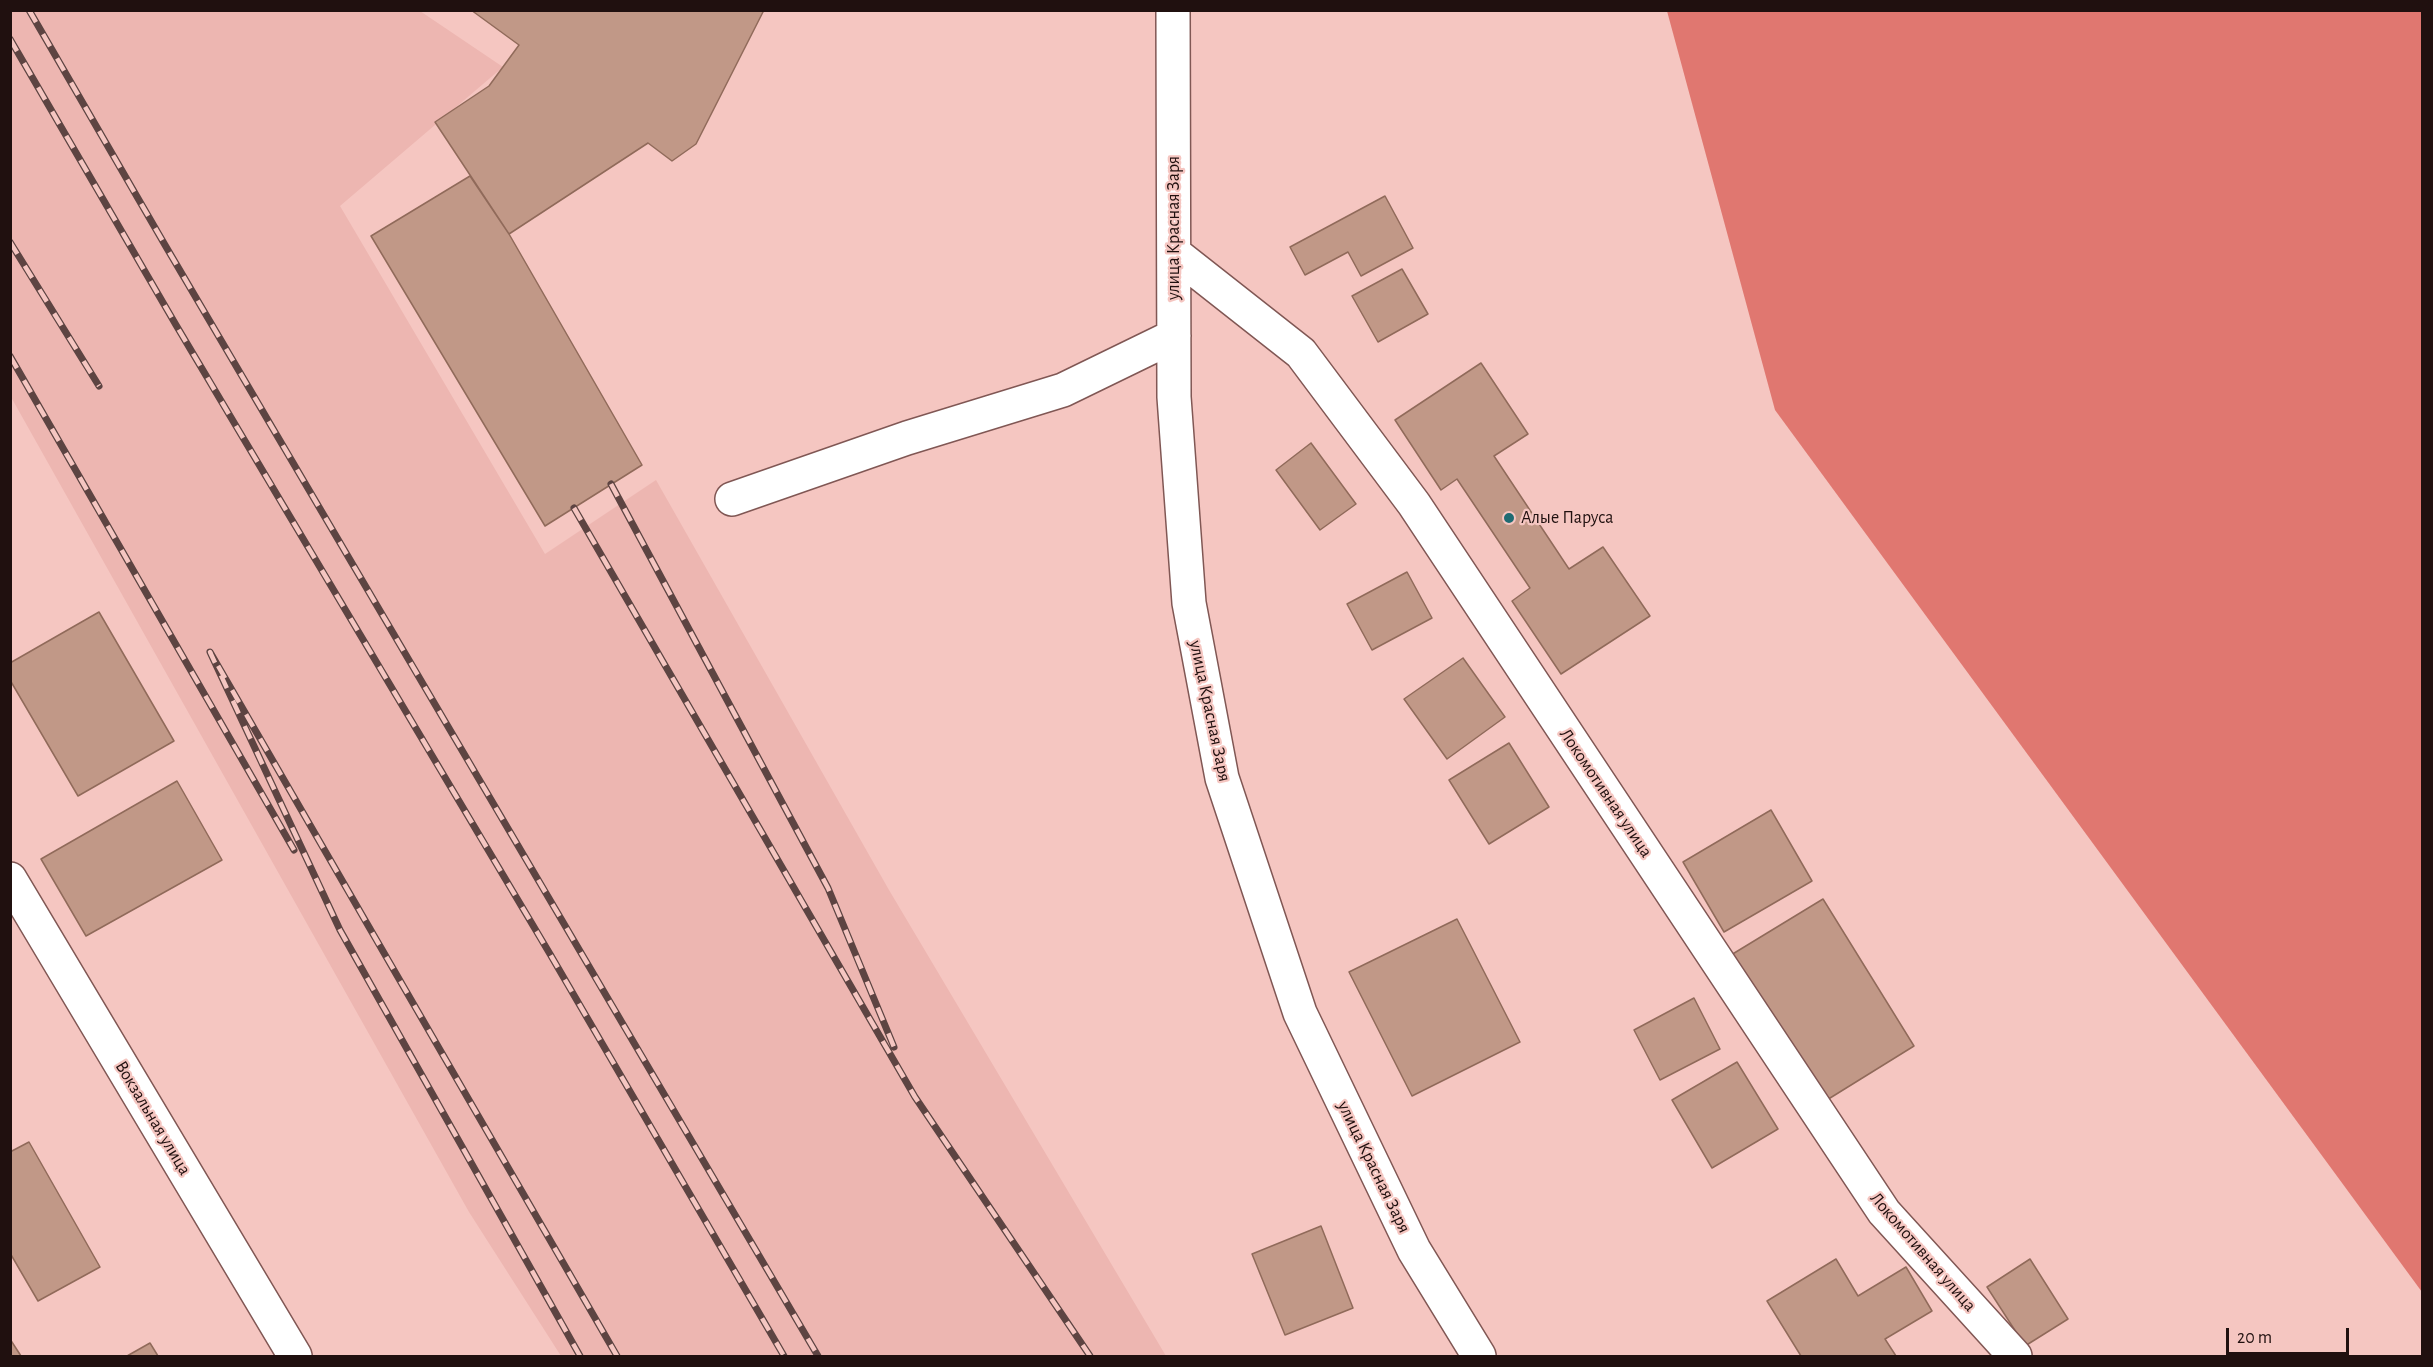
<!DOCTYPE html>
<html>
<head>
<meta charset="utf-8">
<style>
  body { margin:0 }
  #map { position:relative; width:2433px; height:1367px; overflow:hidden; background:#f5c6c1; font-family:"Alegreya Sans",sans-serif }
  canvas { display:block }
  .frame { position:absolute; inset:0; border:12px solid #20100f; pointer-events:none }
  .scale { position:absolute; left:2226px; top:1328px; width:123px; height:27px; box-sizing:border-box; border:3px solid #20100f; border-top:0; padding-left:8px; font-size:18px; line-height:21px; white-space:nowrap; color:#20100f; -webkit-text-stroke:4px #f5c6c1; paint-order:stroke }
</style>
</head>
<body>
<div id="map">
<canvas width="2433" height="1367"></canvas>
<div class="frame"></div>
<div class="scale">20 m</div>
</div>
<script>
const g = document.querySelector('canvas').getContext('2d');
g.lineJoin = 'round';
function fill(path, color) {
  g.fillStyle = color;
  g.fill(path, 'evenodd');
}
function poly(rows) {
  const path = new Path2D();
  for (const r of rows) {
    path.moveTo(r[0], r[1]);
    for (let i = 2; i < r.length; i += 2) path.lineTo(r[i], r[i + 1]);
  }
  return path;
}
function stroke(path, color, width, dash) {
  g.strokeStyle = color;
  g.lineWidth = width;
  g.lineCap = dash ? 'butt' : 'round';
  g.setLineDash(dash || []);
  g.stroke(path);
}
function label(font, color, halo, rows, align = 'center') {
  g.font = font + ' "Alegreya Sans",sans-serif';
  g.lineWidth = 4.5;
  g.setLineDash([]);
  g.textBaseline = 'middle';
  g.strokeStyle = halo;
  g.fillStyle = color;
  for (const [text, x, y, turn = 0] of rows) {
    g.save();
    g.translate(x, y);
    g.rotate((+turn || 0) * Math.PI / 180);
    g.textAlign = isNaN(turn) ? turn : align;
    if (halo) g.strokeText(text, 0, 0);
    g.fillText(text, 0, 0);
    g.restore();
  }
}
const built = poly([
  [10,11,420,11,503,67,340,206,545,554,656,480,889,890,1166,1356,561,1356,469,1212,11,397]
]);
const water = poly([
  [1667,11,2422,11,2422,1292,1775,410]
]);
const building = poly([
  [471,10,764,10,696,144,672,161,648,143,509,234,435,122,489,86,519,45,471,10],
  [470,176,509,234,642,465,545,526,371,236,470,176],
  [1385,196,1413,248,1361,276,1348,252,1305,275,1290,247,1385,196],
  [1402,269,1428,314,1378,342,1352,296,1402,269],
  [1481,363,1528,434,1494,456,1569,569,1603,547,1650,616,1561,674,1512,601,1530,588,1457,479,1441,490,1395,420,1481,363],
  [1311,443,1356,504,1320,530,1276,470,1311,443],
  [1407,572,1432,618,1372,650,1347,604,1407,572],
  [99,612,174,741,78,796,10,680,10,663,99,612],
  [1463,658,1505,717,1447,759,1404,699,1463,658],
  [1509,743,1549,807,1489,844,1449,780,1509,743],
  [177,781,222,860,86,936,41,859,177,781],
  [1771,810,1812,881,1724,932,1683,862,1771,810],
  [1823,899,1914,1046,1822,1103,1731,955,1823,899],
  [1457,919,1520,1042,1412,1096,1349,972,1457,919],
  [1694,998,1720,1049,1660,1080,1634,1030,1694,998],
  [1737,1062,1778,1129,1712,1168,1672,1100,1737,1062],
  [29,1142,100,1267,38,1301,10,1253,10,1152,29,1142],
  [1321,1226,1353,1308,1285,1335,1252,1254,1321,1226],
  [1836,1259,1858,1296,1906,1267,1932,1311,1885,1339,1896,1356,1801,1356,1767,1301,1836,1259],
  [2030,1259,2068,1319,2025,1346,1987,1287,2030,1259],
  [10,1339,21,1356,10,1356,10,1339],
  [150,1343,158,1356,127,1356,150,1343]
]);
const minor = poly([
  [1173,10,1174,397,1189,603,1222,778,1300,1013,1414,1250,1479,1356],
  [1174,253,1301,353,1414,504,1884,1212,2015,1356],
  [732,499,907,438,1063,390,1174,336],
  [10,879,295,1356]
]);
const rail = poly([
  [29,10,165,245,818,1356],
  [10,39,176,325,550,954,784,1356],
  [10,242,99,386],
  [10,356,294,850],
  [611,484,828,888,894,1047],
  [574,508,915,1097,1090,1356],
  [580,1356,340,930,210,652,617,1356]
]);
const markers = [
  [1509,518,6,"#206b72"]
];
const streetNames = [
  ["улица Красная Заря",1174,228,-90],
  ["улица Красная Заря",1210,711,78],
  ["Локомотивная улица",1606,793,56],
  ["Вокзальная улица",153,1118,59],
  ["улица Красная Заря",1374,1167,64],
  ["Локомотивная улица",1923,1252,49]
];
const poiNames = [
  ["Алые Паруса",1521,518]
];
fill(built, '#edb6b1');
fill(water, '#e07770');
fill(building, '#c19887');
stroke(building, '#906a5a', 1.5);
stroke(minor, '#805754', 36);
stroke(minor, '#fff', 33);
stroke(rail, '#5d4442', 7);
stroke(rail, '#f5c6c1', 4.5, [14]);
for (const [x, y, r, color] of markers) {
  const dot = new Path2D();
  dot.arc(x, y, r, 0, 2 * Math.PI);
  g.fillStyle = color;
  g.fill(dot);
  stroke(dot, '#f5c6c1', 2);
}
label('18px', '#20100f', '#f5c6c1', streetNames);
label('18px', '#20100f', '#f5c6c1', poiNames, 'left');
</script>
</body>
</html>
